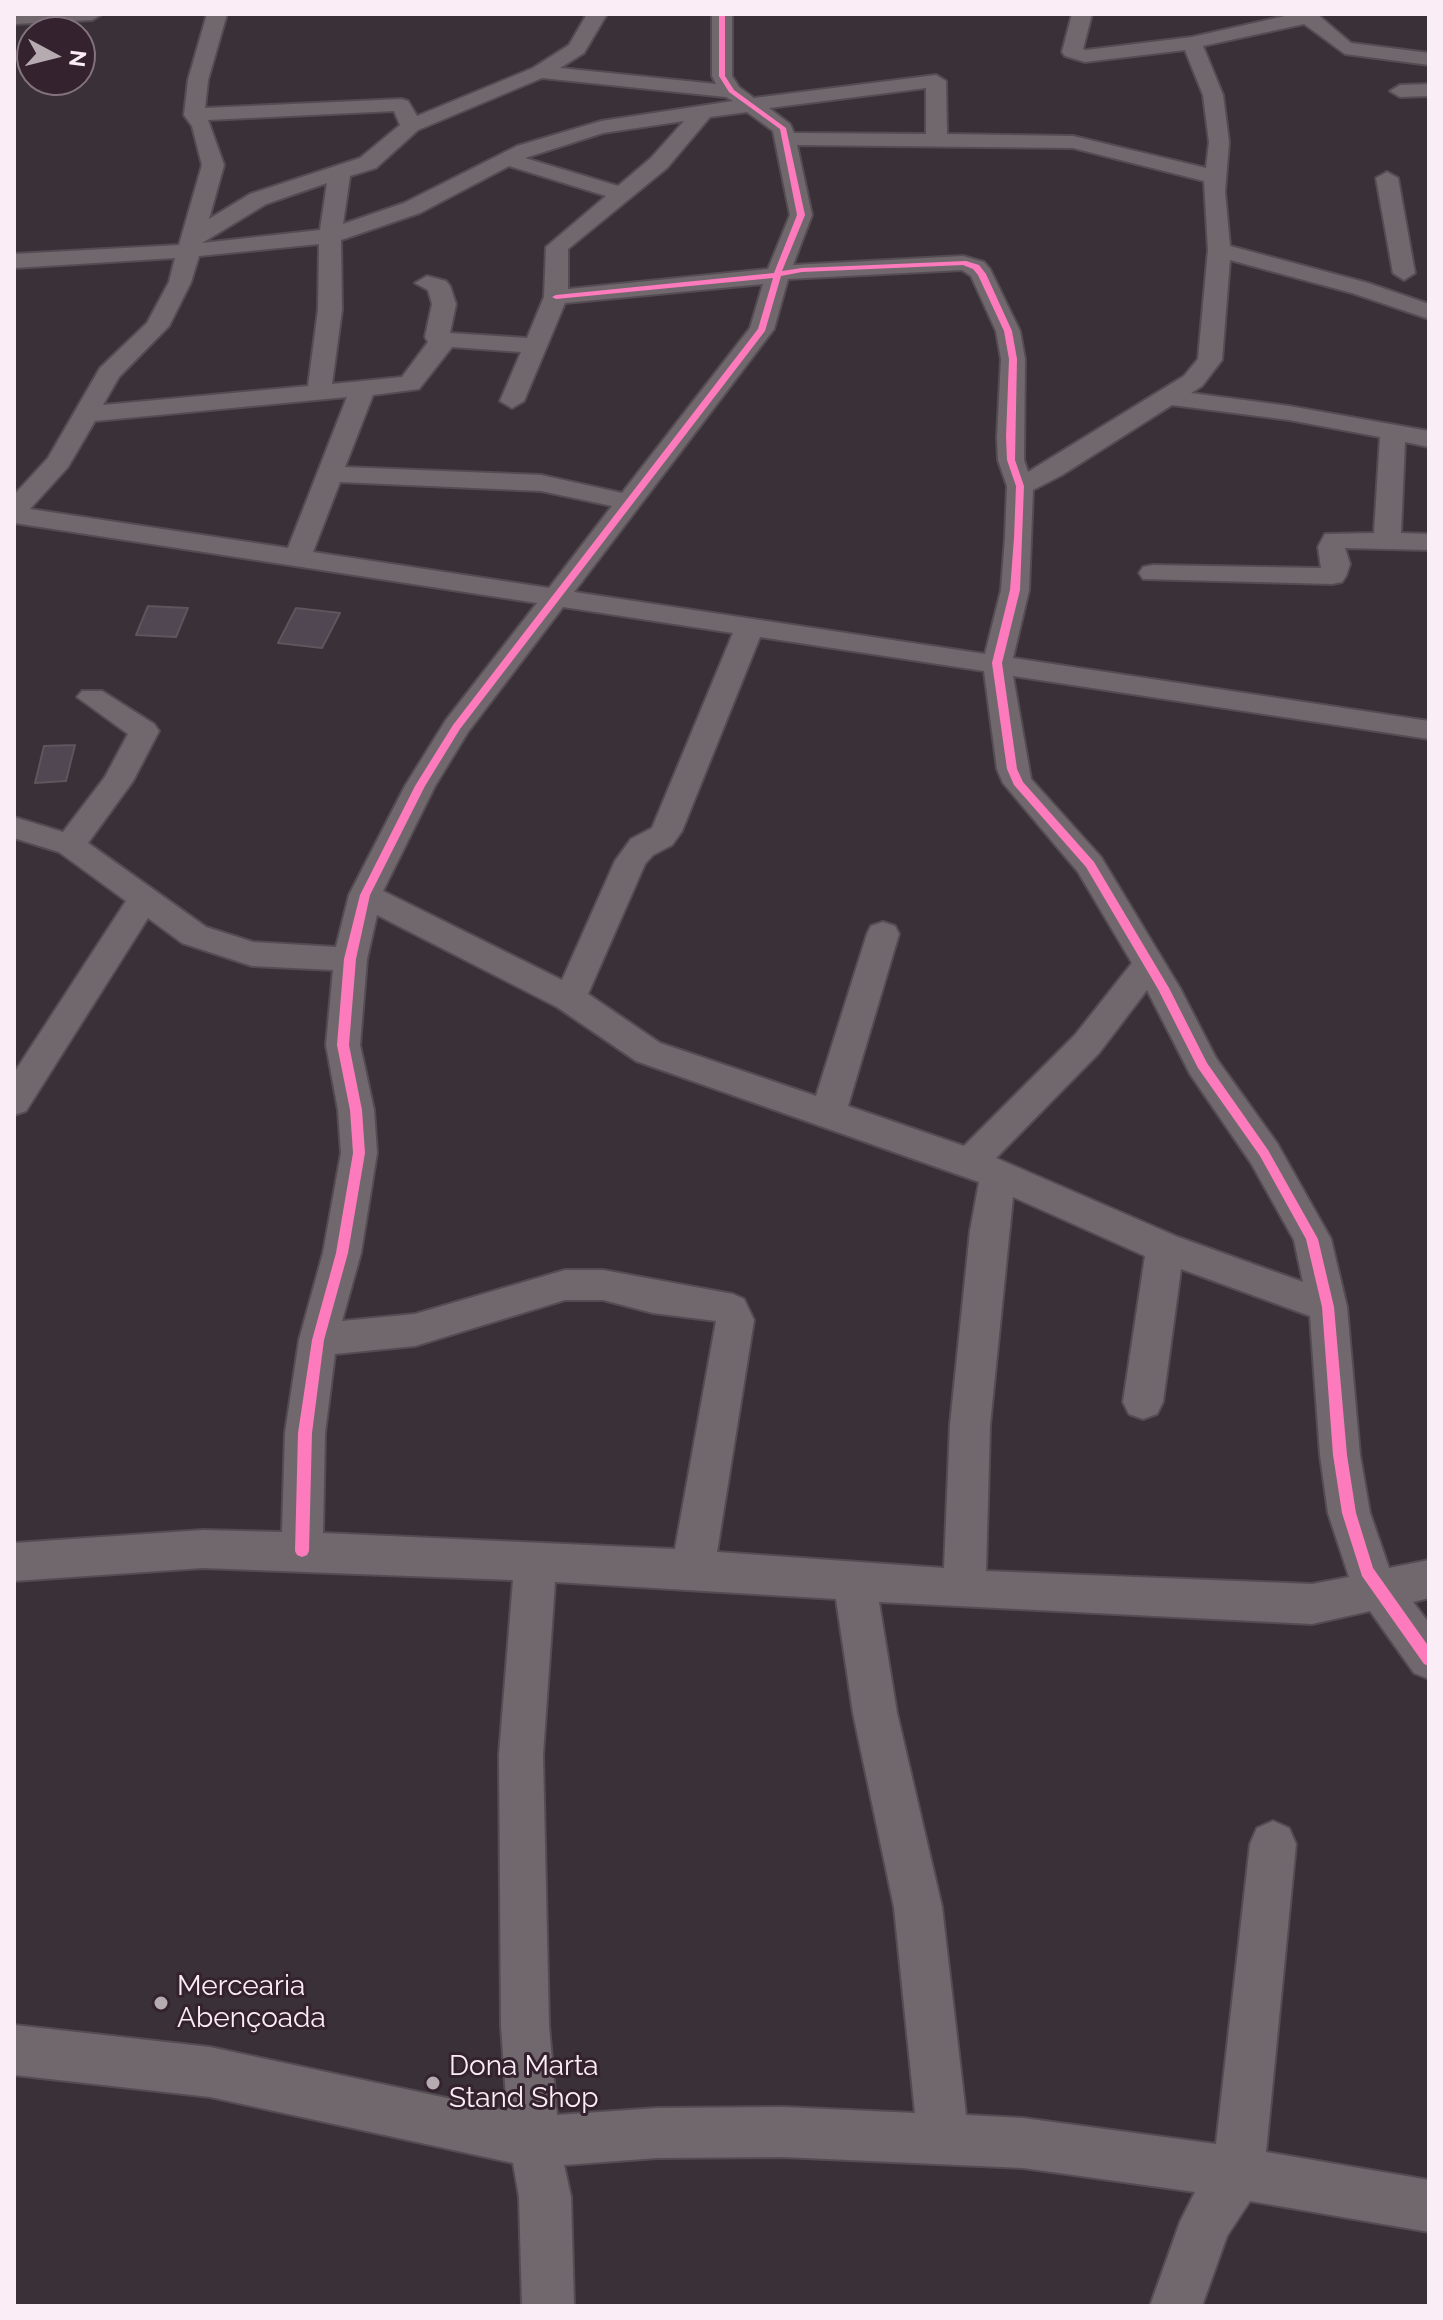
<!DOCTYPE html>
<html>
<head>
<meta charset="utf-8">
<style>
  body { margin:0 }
  #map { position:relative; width:1443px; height:2320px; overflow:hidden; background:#3a3037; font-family:Raleway,sans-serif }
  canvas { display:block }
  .frame { position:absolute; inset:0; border:16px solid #faedf5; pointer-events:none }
  .north { position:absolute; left:16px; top:16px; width:80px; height:80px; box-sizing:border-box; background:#34222e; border:2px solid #83737e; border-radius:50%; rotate:97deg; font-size:22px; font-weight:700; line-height:32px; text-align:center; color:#faedf5 }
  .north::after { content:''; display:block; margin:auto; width:28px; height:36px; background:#b7abb2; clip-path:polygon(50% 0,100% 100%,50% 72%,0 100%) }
</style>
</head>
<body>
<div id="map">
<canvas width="1443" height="2320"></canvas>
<div class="frame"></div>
<div class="north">N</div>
</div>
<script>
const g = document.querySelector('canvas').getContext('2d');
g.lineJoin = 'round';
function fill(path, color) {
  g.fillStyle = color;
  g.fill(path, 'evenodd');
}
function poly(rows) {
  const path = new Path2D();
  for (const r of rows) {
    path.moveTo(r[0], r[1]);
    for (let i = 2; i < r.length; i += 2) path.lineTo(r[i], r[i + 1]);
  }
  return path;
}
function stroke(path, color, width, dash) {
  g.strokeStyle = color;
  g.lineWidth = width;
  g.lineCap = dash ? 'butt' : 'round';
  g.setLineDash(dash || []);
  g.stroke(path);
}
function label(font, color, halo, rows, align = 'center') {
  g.font = font + ' Raleway,sans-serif';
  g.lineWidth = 6;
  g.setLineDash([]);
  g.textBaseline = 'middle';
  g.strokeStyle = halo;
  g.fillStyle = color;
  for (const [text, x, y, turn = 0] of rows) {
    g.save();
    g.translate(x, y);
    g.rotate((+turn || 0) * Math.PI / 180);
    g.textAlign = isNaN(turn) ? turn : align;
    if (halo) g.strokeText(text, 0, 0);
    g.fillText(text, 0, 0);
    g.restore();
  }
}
const building = poly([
  [148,606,188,608,176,637,136,635,148,606],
  [296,608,340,613,322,648,278,643,296,608],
  [75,745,66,781,35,783,44,746,75,745]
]);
const minor = poly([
  [14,14,102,14,92,20,14,24,14,14],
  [207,14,227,14,208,80,205,108,401,99,408,101,417,116,533,68,569,45,587,14,607,14,584,53,560,68,716,84,712,76,712,14,732,14,732,76,739,87,754,98,936,75,946,81,947,134,1073,136,1206,168,1209,142,1203,95,1185,50,1085,62,1065,56,1062,52,1072,14,1092,14,1083,49,1086,50,1192,37,1294,14,1317,14,1351,43,1429,53,1429,65,1345,54,1304,24,1203,46,1223,95,1229,142,1225,192,1230,246,1368,283,1429,304,1429,319,1352,293,1230,260,1222,360,1202,386,1191,393,1289,406,1429,431,1429,447,1405,442,1401,533,1429,534,1429,550,1345,548,1350,564,1346,576,1342,582,1332,584,1143,579,1139,573,1143,567,1153,565,1321,568,1318,547,1325,534,1374,533,1380,437,1289,420,1172,405,1062,475,1033,490,1029,590,1013,658,1429,721,1429,739,1013,676,1031,779,1101,857,1180,988,1216,1058,1277,1143,1331,1239,1347,1307,1360,1455,1370,1513,1389,1568,1429,1560,1429,1598,1413,1602,1429,1623,1429,1679,1414,1673,1370,1611,1312,1624,879,1602,897,1713,942,1907,966,2115,1023,2118,1216,2144,1250,1844,1257,1828,1273,1821,1289,1828,1296,1844,1266,2152,1429,2180,1429,2232,1250,2201,1227,2236,1202,2306,1150,2306,1180,2222,1195,2192,1023,2168,783,2157,657,2158,564,2165,571,2197,574,2306,522,2306,519,2197,513,2163,210,2097,14,2075,14,2025,210,2047,507,2111,501,2026,499,1755,513,1580,203,1568,14,1581,14,1543,203,1530,282,1532,285,1433,299,1340,323,1253,341,1153,338,1110,326,1045,333,970,252,966,182,943,148,918,26,1111,14,1115,14,1073,126,901,59,852,14,838,14,817,63,832,105,777,128,734,77,697,82,691,102,691,154,724,159,731,133,781,88,843,206,927,253,942,336,947,349,895,405,786,446,720,537,603,14,523,14,495,48,458,100,368,147,323,169,282,175,258,14,268,14,254,179,245,202,165,192,126,184,115,188,80,207,14],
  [542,78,726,97,733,101,601,121,517,146,404,203,343,224,350,176,376,168,418,130,542,78],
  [926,88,926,134,794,133,790,124,769,108,926,88],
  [394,111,400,125,360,158,250,194,209,219,224,165,208,120,394,111],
  [747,112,773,131,790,215,768,269,568,289,568,249,667,168,710,117,747,112],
  [684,121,651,158,618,186,525,158,603,133,684,121],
  [797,145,1073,148,1204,181,1208,250,1198,359,1184,376,1028,472,1024,460,1025,359,1020,331,990,269,984,262,963,256,793,265,812,215,797,145],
  [509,166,606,196,546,247,544,297,527,338,450,333,456,304,450,286,446,281,427,276,415,283,428,290,432,304,425,337,428,342,402,377,332,384,342,310,341,240,420,213,509,166],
  [327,183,320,230,202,243,266,204,327,183],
  [319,244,318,310,308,386,103,405,119,377,169,326,191,282,199,256,319,244],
  [962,270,971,276,996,331,1001,359,997,437,998,460,1007,486,1005,538,1001,590,985,654,574,592,774,329,788,279,962,270],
  [763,284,750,328,622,493,541,475,345,467,373,395,419,389,452,347,521,352,500,401,512,408,524,401,565,303,763,284],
  [347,397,288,548,30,509,68,467,95,421,347,397],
  [340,482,541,491,612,506,549,588,313,552,340,482],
  [563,607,733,633,652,828,631,839,615,861,562,980,383,891,435,786,468,732,563,607],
  [760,637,984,671,997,769,1003,783,1078,872,1132,963,1075,1035,964,1146,848,1106,899,934,895,926,883,922,871,926,867,934,816,1096,660,1043,588,994,645,864,653,855,672,845,682,831,760,637],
  [377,915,557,1007,636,1061,979,1182,970,1231,950,1425,944,1568,717,1552,754,1320,744,1299,733,1294,603,1270,565,1270,415,1314,342,1321,361,1253,377,1153,374,1110,360,1045,367,959,377,915],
  [1147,990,1190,1074,1251,1163,1294,1240,1303,1282,1178,1237,996,1158,1099,1053,1147,990],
  [1013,1197,1145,1256,1123,1402,1129,1414,1143,1419,1157,1414,1163,1402,1181,1269,1310,1316,1320,1455,1328,1513,1349,1577,1312,1584,986,1571,990,1425,1013,1197],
  [565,1300,603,1300,653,1313,716,1321,675,1549,323,1533,325,1433,335,1354,415,1346,565,1300],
  [555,1582,836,1599,853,1713,894,1907,915,2113,783,2107,657,2108,557,2115,549,2026,543,1755,555,1582],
  [1429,84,1429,96,1400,97,1390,91,1400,85,1429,84],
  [1387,172,1398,178,1415,273,1404,280,1393,273,1376,178,1387,172]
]);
const cycleway = poly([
  [719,14,725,14,725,76,734,90,786,128,805,215,782,271,802,268,966,261,979,265,986,274,1012,331,1017,359,1015,460,1024,486,1020,590,1002,663,1017,769,1023,782,1094,862,1169,988,1207,1063,1268,1150,1318,1239,1334,1307,1347,1455,1356,1513,1373,1568,1429,1647,1429,1666,1424,1664,1362,1576,1342,1513,1333,1455,1322,1307,1306,1239,1260,1156,1198,1068,1158,989,1086,867,1014,785,1007,769,992,663,1010,590,1014,538,1016,486,1007,460,1006,437,1009,359,1004,331,978,275,973,269,963,265,802,272,781,276,765,331,460,729,425,786,370,895,356,959,349,1045,362,1110,365,1153,348,1253,324,1340,312,1433,309,1551,307,1555,302,1557,297,1555,295,1551,298,1433,312,1340,336,1253,353,1153,350,1110,337,1045,344,959,360,895,415,786,453,725,758,329,773,278,556,299,552,297,556,295,774,273,797,215,780,129,729,92,719,76,719,14]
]);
const markers = [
  [161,2003,8,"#b7abb2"],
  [433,2083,8,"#b7abb2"]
];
const nearPoinames = [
  ["Mercearia",177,1987],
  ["Abençoada",177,2019],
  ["Dona Marta",449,2067],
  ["Stand Shop",449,2099]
];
fill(building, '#504752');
stroke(building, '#5d565d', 2);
stroke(minor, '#544c52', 4);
fill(minor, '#70686d');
fill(cycleway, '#fd7abc');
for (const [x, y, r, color] of markers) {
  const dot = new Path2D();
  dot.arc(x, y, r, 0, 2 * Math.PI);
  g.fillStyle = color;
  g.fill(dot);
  stroke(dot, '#34222e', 3);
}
label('28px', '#faedf5', '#34222e', nearPoinames, 'left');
</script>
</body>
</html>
